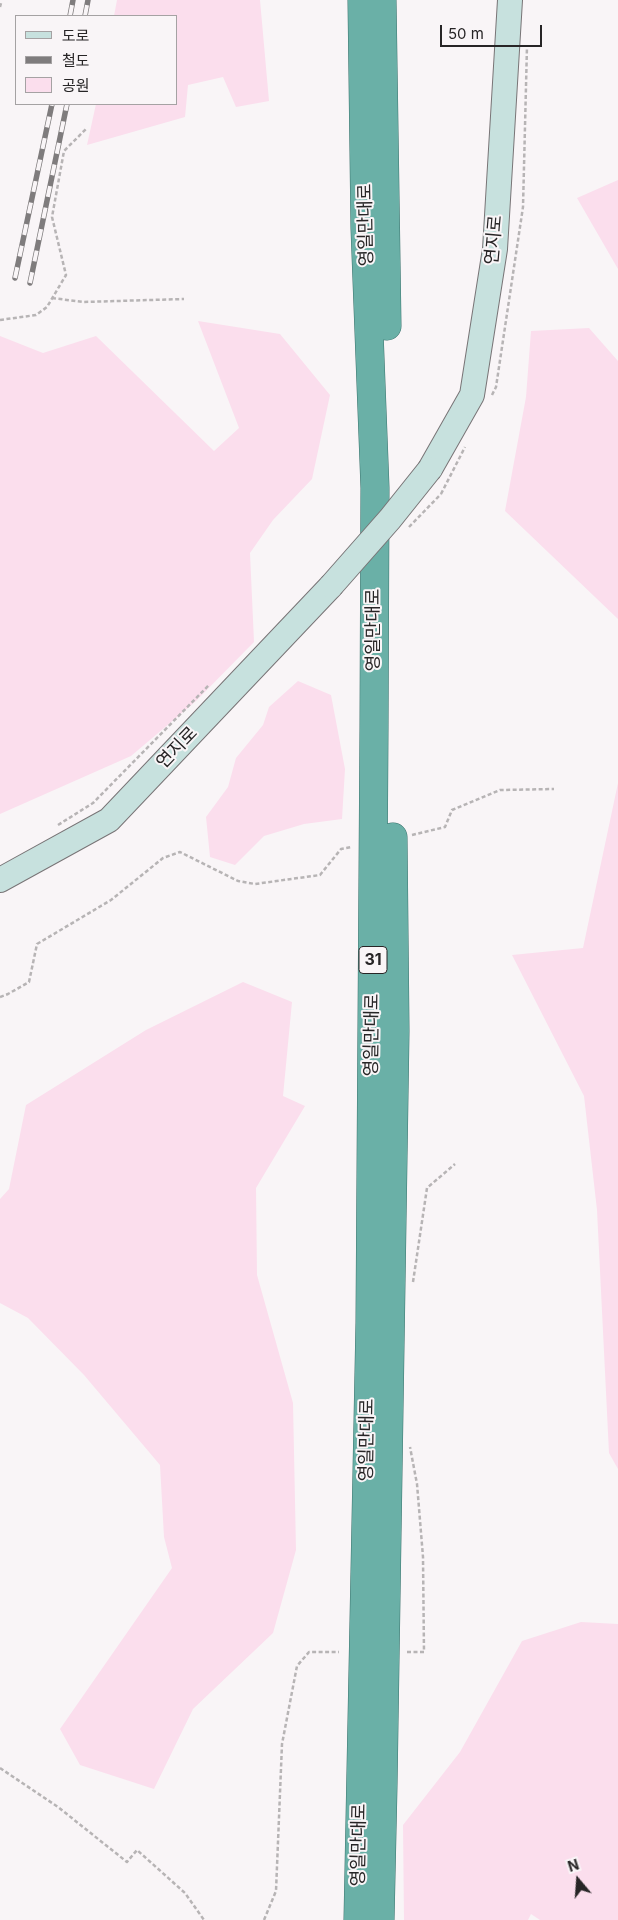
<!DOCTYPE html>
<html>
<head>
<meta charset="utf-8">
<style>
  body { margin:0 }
  #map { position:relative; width:618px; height:1920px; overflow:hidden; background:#f9f5f7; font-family:Inter,"Noto Sans KR",sans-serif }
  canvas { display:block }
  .legend { position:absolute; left:15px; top:15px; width:162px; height:90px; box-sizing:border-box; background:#f9f5f7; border:1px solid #a5a2a3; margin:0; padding:6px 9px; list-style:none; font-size:15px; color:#272526 }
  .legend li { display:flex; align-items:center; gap:10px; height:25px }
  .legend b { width:25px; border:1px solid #a5a2a3 }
  .north { position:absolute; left:553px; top:1855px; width:50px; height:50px; -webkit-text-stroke:4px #f9f5f7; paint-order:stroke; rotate:342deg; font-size:14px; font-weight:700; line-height:20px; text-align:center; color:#272526 }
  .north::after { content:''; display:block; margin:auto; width:18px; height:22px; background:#272526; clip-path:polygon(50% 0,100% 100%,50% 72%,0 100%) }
  .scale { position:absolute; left:440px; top:25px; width:102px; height:22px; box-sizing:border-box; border:2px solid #272526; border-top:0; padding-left:6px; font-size:15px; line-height:18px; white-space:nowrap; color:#272526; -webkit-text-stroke:4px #f9f5f7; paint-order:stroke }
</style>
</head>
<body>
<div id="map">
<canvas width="618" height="1920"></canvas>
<ul class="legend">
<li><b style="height:6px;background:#c7e1de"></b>도로</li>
<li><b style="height:6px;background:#7f7c7d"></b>철도</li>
<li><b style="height:14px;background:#fbdeed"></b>공원</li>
</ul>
<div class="north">N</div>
<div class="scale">50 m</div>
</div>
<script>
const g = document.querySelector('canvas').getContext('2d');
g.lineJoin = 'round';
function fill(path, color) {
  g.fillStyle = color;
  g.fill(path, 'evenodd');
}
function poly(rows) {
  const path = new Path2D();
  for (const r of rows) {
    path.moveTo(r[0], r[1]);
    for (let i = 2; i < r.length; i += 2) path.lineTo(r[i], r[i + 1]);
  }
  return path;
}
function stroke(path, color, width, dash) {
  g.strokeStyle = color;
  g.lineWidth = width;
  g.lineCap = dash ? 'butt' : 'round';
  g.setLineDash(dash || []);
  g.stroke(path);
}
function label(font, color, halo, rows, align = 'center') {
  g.font = font + ' Inter,"Noto Sans KR",sans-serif';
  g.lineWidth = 4;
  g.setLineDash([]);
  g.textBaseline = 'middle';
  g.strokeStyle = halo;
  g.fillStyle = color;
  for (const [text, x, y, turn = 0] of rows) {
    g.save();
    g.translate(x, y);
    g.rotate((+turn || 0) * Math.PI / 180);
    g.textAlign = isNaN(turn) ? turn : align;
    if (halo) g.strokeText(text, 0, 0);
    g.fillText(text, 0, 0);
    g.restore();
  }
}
const green = poly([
  [117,0,260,0,269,101,236,107,223,77,188,85,185,117,87,145,96,104,176,104,176,16,114,16],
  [618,180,618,269,577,198],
  [198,321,280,334,330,395,312,479,273,520,250,553,254,642,196,701,131,756,0,814,0,336,43,353,96,336,214,451,239,428],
  [589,328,618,361,618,619,505,511,526,397,531,331],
  [298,681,331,695,345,769,342,819,304,824,264,836,235,865,210,857,206,817,228,787,236,758,263,725,269,707],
  [618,783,618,1469,609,1453,597,1210,584,1096,512,955,583,948],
  [243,982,292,1002,283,1096,305,1106,256,1188,257,1275,293,1403,296,1550,273,1633,193,1709,154,1789,80,1765,60,1729,172,1568,164,1537,160,1465,84,1375,28,1318,0,1303,0,1199,9,1189,26,1105,146,1030],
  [581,1622,618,1624,618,1920,540,1920,531,1914,528,1920,404,1920,403,1825,460,1752,522,1641]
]);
const path = poly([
  [0,7,1,3],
  [52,298,83,302,184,299],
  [0,320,36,315,47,307,66,275,52,217,64,151,87,128],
  [492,395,496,387,523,207,527,46],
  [441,494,465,447],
  [58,825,93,803,209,685],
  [412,835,445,827,452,810,500,790,554,789],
  [0,997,8,994,29,982,37,944,111,900,163,858,180,852,238,881,255,884,320,875,341,849,352,847],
  [413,1282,427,1188,455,1164],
  [407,1652,424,1652,423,1557,417,1484,410,1447],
  [0,1768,58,1807,127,1862,137,1850,185,1893,204,1920],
  [264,1920,276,1891,282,1744,297,1666,309,1652,339,1652]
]);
const secondary = poly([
  [430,469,472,395,495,249,510,0],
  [0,880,109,820,331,586]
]);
const trunk = poly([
  [382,0,387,326],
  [358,1920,370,1323,374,729,375,488,365,228,362,0],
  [380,1920,383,1785,395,1031,393,837]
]);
const rail = poly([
  [70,16,73,0],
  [85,16,88,0],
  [15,278,52,104],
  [30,283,67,104]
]);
const pathBridge = poly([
  [409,527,441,494]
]);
const secondaryBridge = poly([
  [331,586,390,519,430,469]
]);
const shields = [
  [373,960,28]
];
const shieldNames = [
  ["31",373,960]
];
const streetNames = [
  ["영일만대로",366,225,-91],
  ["연지로",494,240,-85],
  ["영일만대로",374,630,-90],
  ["연지로",177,748,-46],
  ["영일만대로",372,1035,-89],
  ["영일만대로",367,1440,-89],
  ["영일만대로",359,1845,-89]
];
fill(green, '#fbdeed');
stroke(secondary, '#787476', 26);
stroke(trunk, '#3a726c', 29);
stroke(path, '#b7b4b5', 2.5, [4, 2.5]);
stroke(secondary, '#c7e1de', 24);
stroke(trunk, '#6ab0a7', 28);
stroke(rail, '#7f7c7d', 5.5);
stroke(rail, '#f9f5f7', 4, [11]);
stroke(secondaryBridge, '#787476', 26, []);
stroke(pathBridge, '#b7b4b5', 2.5, [4, 2.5]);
stroke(secondaryBridge, '#c7e1de', 24);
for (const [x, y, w] of shields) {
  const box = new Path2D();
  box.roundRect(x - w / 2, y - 13.5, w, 27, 4);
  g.fillStyle = '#f9f5f7';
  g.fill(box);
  stroke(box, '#272526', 1);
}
label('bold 16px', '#272526', null, shieldNames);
label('18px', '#272526', '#f9f5f7', streetNames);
</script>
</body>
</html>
